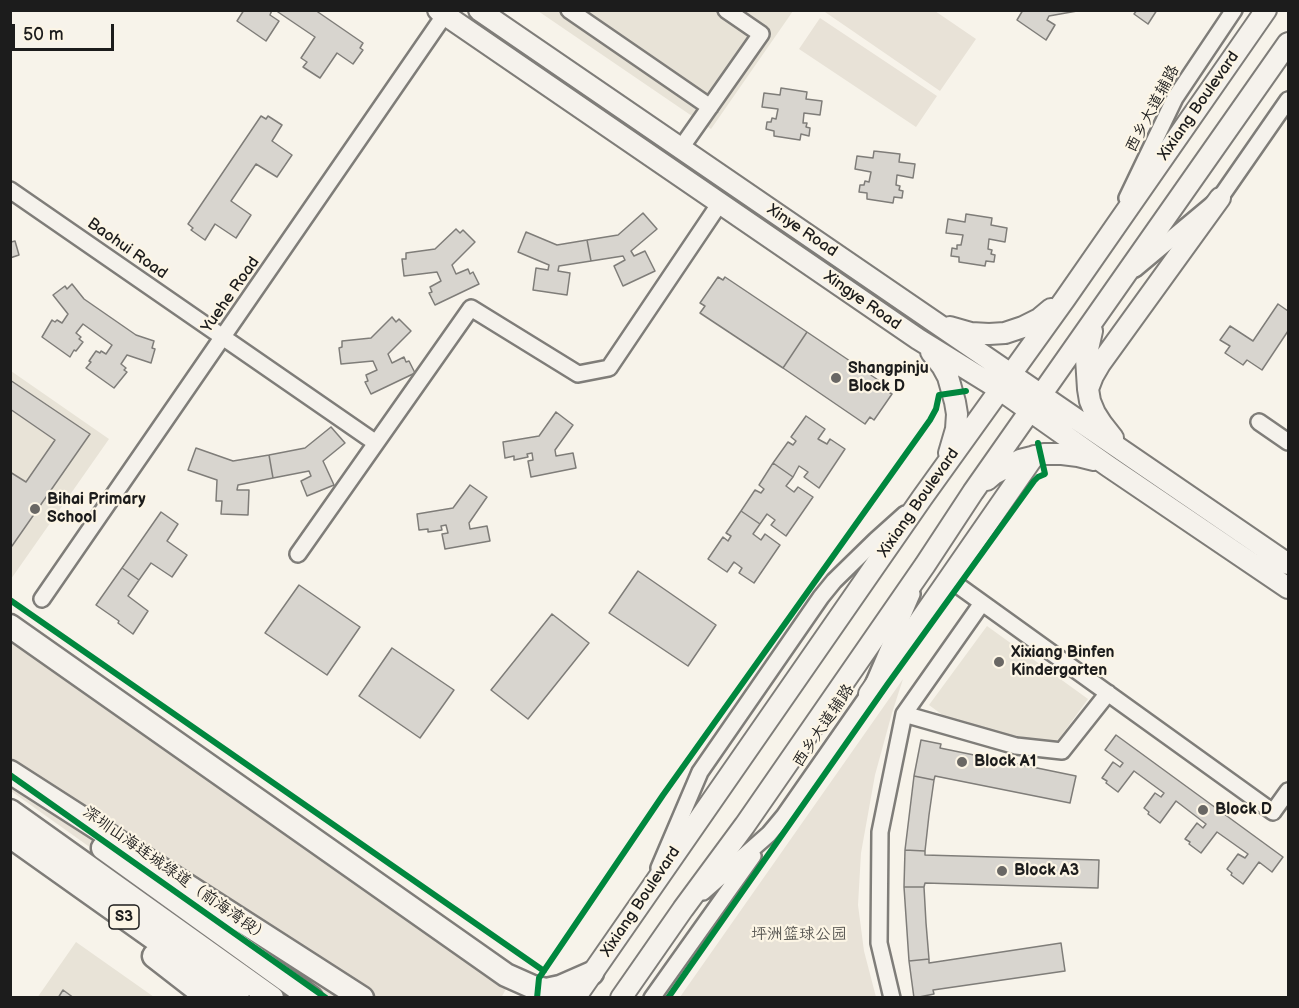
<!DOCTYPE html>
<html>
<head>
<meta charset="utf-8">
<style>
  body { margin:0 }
  #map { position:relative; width:1299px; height:1008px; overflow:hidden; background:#f7f3ea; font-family:"Balsamiq Sans",sans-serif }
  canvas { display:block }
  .frame { position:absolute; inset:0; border:12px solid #1c1c1c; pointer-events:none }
  .scale { position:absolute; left:12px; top:24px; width:102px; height:27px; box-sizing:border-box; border:3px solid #1c1c1c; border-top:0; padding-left:8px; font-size:18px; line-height:21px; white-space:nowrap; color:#1c1c1c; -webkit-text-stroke:4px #fcf5e5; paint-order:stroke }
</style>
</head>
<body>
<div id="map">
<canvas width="1299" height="1008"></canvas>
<div class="frame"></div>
<div class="scale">50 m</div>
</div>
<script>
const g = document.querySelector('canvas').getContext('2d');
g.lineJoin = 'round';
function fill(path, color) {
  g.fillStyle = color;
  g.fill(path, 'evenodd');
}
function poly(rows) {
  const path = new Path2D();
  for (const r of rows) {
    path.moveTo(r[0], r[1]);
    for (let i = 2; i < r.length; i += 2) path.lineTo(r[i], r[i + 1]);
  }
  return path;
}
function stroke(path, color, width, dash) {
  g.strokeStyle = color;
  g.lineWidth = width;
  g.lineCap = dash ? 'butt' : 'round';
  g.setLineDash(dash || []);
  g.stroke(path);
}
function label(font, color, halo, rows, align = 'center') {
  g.font = font + ' "Balsamiq Sans","LXGW WenKai TC",sans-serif';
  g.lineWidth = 4.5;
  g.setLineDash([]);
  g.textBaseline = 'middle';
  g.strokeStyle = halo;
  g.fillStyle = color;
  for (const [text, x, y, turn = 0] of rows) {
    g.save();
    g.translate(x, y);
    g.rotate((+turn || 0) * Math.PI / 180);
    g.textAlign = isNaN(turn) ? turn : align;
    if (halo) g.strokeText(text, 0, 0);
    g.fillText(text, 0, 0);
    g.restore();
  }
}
const built = poly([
  [538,11,793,11,711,129],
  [11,371,109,439,11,579],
  [987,626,1088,699,1056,743,956,725,929,705],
  [76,942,154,997,37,998]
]);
const green = poly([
  [826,10,935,11,976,39,940,91,825,12],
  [820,18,937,96,916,127,799,49],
  [11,642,63,679,506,989,501,998,300,997,11,791],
  [903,679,892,713,875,775,861,853,858,905,864,951,876,997,680,997]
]);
const building = poly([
  [244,10,272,10,270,15,279,21,266,41,237,21,244,10],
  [275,10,315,10,363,43,360,48,363,50,353,64,337,53,320,78,303,67,307,62,301,58,315,37,275,10],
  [1023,10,1077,10,1077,11,1049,16,1047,20,1055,25,1046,40,1017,20,1023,10],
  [1137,10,1157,10,1148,24,1134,14,1137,10],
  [781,88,807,92,806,99,822,101,820,115,804,113,803,123,807,123,806,127,810,128,809,136,801,134,800,140,774,136,774,131,766,129,767,122,771,122,772,118,776,119,778,109,762,107,764,93,780,95,781,88],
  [261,116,266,119,268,116,282,125,272,141,292,155,277,177,256,164,231,201,251,215,236,238,215,224,205,240,191,230,193,228,188,224,261,116],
  [874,151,900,154,899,162,915,164,913,178,897,175,896,185,900,186,899,190,903,191,902,198,894,197,893,203,867,199,867,193,859,192,860,185,864,185,865,181,869,182,871,172,855,169,857,156,873,158,874,151],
  [643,213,657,229,631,251,634,256,645,251,655,271,623,286,614,266,625,260,623,256,591,261,587,240,618,235,643,213],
  [966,214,992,218,991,225,1007,228,1005,242,989,239,988,249,992,250,991,254,995,255,994,262,986,261,985,266,959,262,959,257,951,256,952,248,957,249,957,245,961,245,963,235,946,233,948,219,965,222,966,214],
  [456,229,460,233,463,230,475,242,452,265,456,274,468,269,470,274,473,272,479,284,435,305,429,293,432,292,430,287,441,281,437,272,404,276,402,259,406,259,406,253,435,249,456,229],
  [526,232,557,245,587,240,591,261,559,266,558,271,570,273,567,295,533,290,536,268,548,270,549,265,518,252,526,232],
  [10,241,11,242,15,241,19,255,10,258,10,241],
  [718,277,723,280,725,277,807,332,783,368,700,313,705,306,700,303,718,277],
  [72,284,84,299,136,335,154,341,152,348,155,349,151,363,127,355,121,364,126,368,124,370,127,372,114,388,86,368,91,362,89,361,96,351,100,353,101,351,106,354,112,345,83,324,76,333,81,337,79,339,83,342,76,351,74,350,70,357,42,337,52,320,55,322,57,320,62,323,68,314,53,295,65,286,67,289,72,284],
  [1278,304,1288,311,1288,331,1262,370,1247,360,1243,365,1225,353,1230,346,1220,340,1230,326,1253,341,1278,304],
  [392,317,396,322,399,319,411,331,388,354,392,363,404,357,406,362,409,361,415,373,371,394,365,382,368,381,366,375,377,370,373,361,341,364,339,348,342,347,342,341,371,338,392,317],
  [807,332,890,388,887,391,892,394,874,420,870,417,865,424,783,368,807,332],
  [10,380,90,434,12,546,10,544,10,472,26,482,55,440,10,409,10,380],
  [556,412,573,425,555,450,556,456,573,453,576,468,531,477,528,461,533,460,532,453,527,454,528,457,514,460,514,456,505,458,503,442,539,436,556,412],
  [806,416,825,429,818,439,827,444,830,439,845,449,819,488,804,477,808,472,799,466,793,477,773,463,788,442,793,445,796,441,791,437,806,416],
  [331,427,345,443,323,461,334,485,307,496,301,481,311,476,309,471,273,478,269,455,305,448,331,427],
  [196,448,233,461,269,455,273,478,238,485,237,490,249,490,248,515,221,514,222,501,216,501,217,480,188,470,196,448],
  [773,463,793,477,786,486,794,492,798,487,813,497,786,536,771,525,775,520,767,514,760,524,741,511,755,490,761,493,764,489,759,485,773,463],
  [470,485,487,497,469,523,470,529,487,526,490,541,445,549,442,534,448,533,446,525,441,526,442,530,428,532,428,529,419,530,417,514,453,508,470,485],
  [741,511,760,524,753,534,761,540,765,534,780,545,754,583,739,573,742,568,734,562,727,572,708,559,723,537,728,541,731,536,726,533,741,511],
  [161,512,178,524,167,541,187,555,172,577,151,563,139,580,122,568,161,512],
  [122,568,139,580,128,596,148,611,133,634,118,623,119,621,96,605,122,568],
  [638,571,716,625,688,666,609,613,638,571],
  [299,585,360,627,327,675,265,633,299,585],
  [552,614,589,643,528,719,491,690,552,614],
  [392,648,454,690,420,738,359,696,392,648],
  [1116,735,1283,857,1272,872,1259,862,1243,884,1231,875,1232,873,1227,869,1238,854,1245,858,1248,854,1217,832,1201,853,1189,844,1190,842,1185,839,1197,823,1203,828,1206,824,1176,801,1160,823,1148,814,1149,812,1144,808,1155,793,1161,797,1164,793,1134,771,1118,792,1106,783,1107,781,1102,778,1113,762,1120,767,1123,763,1105,750,1116,735],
  [921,740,941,744,940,748,1076,776,1070,803,935,776,934,780,914,776,921,740],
  [914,776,934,780,929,815,925,851,905,850,914,776],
  [905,850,925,851,925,855,1099,860,1098,888,925,883,924,887,904,887,905,850],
  [904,887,924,887,926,923,929,959,909,961,904,887],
  [1061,943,1065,971,933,990,934,994,914,998,909,961,929,959,929,963,1061,943],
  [63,990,74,998,58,998,63,990]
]);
const minor = poly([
  [569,10,710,107],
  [681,148,761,34,726,10],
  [10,190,376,443],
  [1127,198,1175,98,1234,10],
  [1135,269,1220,198,1288,100],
  [1259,422,1288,442],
  [298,554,471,308,578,374,609,368,720,203],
  [949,579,1273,812,1288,791],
  [42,599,448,10],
  [904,714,1016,746,1062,751,1108,693],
  [659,868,700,772,821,597,834,581,876,540,905,514],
  [703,892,769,834,784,816,869,694,912,594],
  [652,998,753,856],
  [892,998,879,943,880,832,904,714,982,603]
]);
const major = poly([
  [438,10,918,339,999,389,1108,466,1288,588],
  [479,10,1288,564],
  [950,327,971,333,989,334,1005,333,1023,327,1039,319,1051,309],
  [1092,331,1086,358,1088,389,1090,401,1095,413,1102,424,1113,438],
  [931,352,942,366,948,377,955,402,957,414,956,429,949,453],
  [1088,389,1093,376,1100,364,1220,198],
  [987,480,994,474,1020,460,1044,454,1062,454,1078,456,1094,460],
  [869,694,1034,456],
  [575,998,922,498,1065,299,1266,10],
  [621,998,683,909,745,825,925,565,973,492,1288,43]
]);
const highway = poly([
  [10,626,506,975,533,987,546,990,560,987,592,973],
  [10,772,362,998],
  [10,811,272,998],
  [10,836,238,998],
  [103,848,311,998],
  [154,956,208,998]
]);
const cycleway = poly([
  [10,600,544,971],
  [10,775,326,998],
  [537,998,539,978,663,795,930,420,936,409,939,395,966,391],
  [668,998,887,685,1034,481,1038,477,1045,474,1038,443]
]);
const markers = [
  [836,378,6,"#696764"],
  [35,509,6,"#696764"],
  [999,662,6,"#696764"],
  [962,762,6,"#696764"],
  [1203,810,6,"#696764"],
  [1002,871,6,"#696764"]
];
const shields = [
  [124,917,30]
];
const shieldNames = [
  ["S3",124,917]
];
const streetNames = [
  ["Xixiang Boulevard",1199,106,-55],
  ["西乡大道辅路",1153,109,-62],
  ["Xinye Road",802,231,34],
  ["Baohui Road",127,249,35],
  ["Yuehe Road",231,295,-55],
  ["Xingye Road",862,301,35],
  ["Xixiang Boulevard",919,503,-55],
  ["西乡大道辅路",824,726,-56],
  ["深圳山海连城绿道（前海湾段）",176,875,35],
  ["Xixiang Boulevard",641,902,-56]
];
const poiNames = [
  ["Shangpinju",848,369],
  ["Block D",848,387],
  ["Bihai Primary",47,500],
  ["School",47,518],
  ["Xixiang Binfen",1011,653],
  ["Kindergarten",1011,671],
  ["Block A1",974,762],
  ["Block D",1215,810],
  ["Block A3",1014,871]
];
const parkNames = [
  ["坪洲篮球公园",799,935]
];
fill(built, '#e8e3d7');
fill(green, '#e8e2d7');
fill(building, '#d8d5cf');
stroke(building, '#7f7d79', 1.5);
stroke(minor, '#7f7d79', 20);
stroke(major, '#7f7d79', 24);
stroke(highway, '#7f7d79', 27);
stroke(minor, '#f5f2ec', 15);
stroke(major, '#f5f2ec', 20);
stroke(highway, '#f5f2ec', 22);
stroke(cycleway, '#00873e', 6);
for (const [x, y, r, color] of markers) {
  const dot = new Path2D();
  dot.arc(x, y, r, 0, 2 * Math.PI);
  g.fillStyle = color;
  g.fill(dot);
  stroke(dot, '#fcf5e5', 2);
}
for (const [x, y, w] of shields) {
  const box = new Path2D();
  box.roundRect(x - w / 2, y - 12, w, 24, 4.5);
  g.fillStyle = '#fcf5e5';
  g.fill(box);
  stroke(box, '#1c1c1c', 1.5);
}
label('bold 15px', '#1c1c1c', null, shieldNames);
label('16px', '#1c1c1c', '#fcf5e5', streetNames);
label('bold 16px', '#1c1c1c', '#fcf5e5', poiNames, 'left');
label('16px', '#555450', '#fcf5e5', parkNames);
</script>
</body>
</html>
